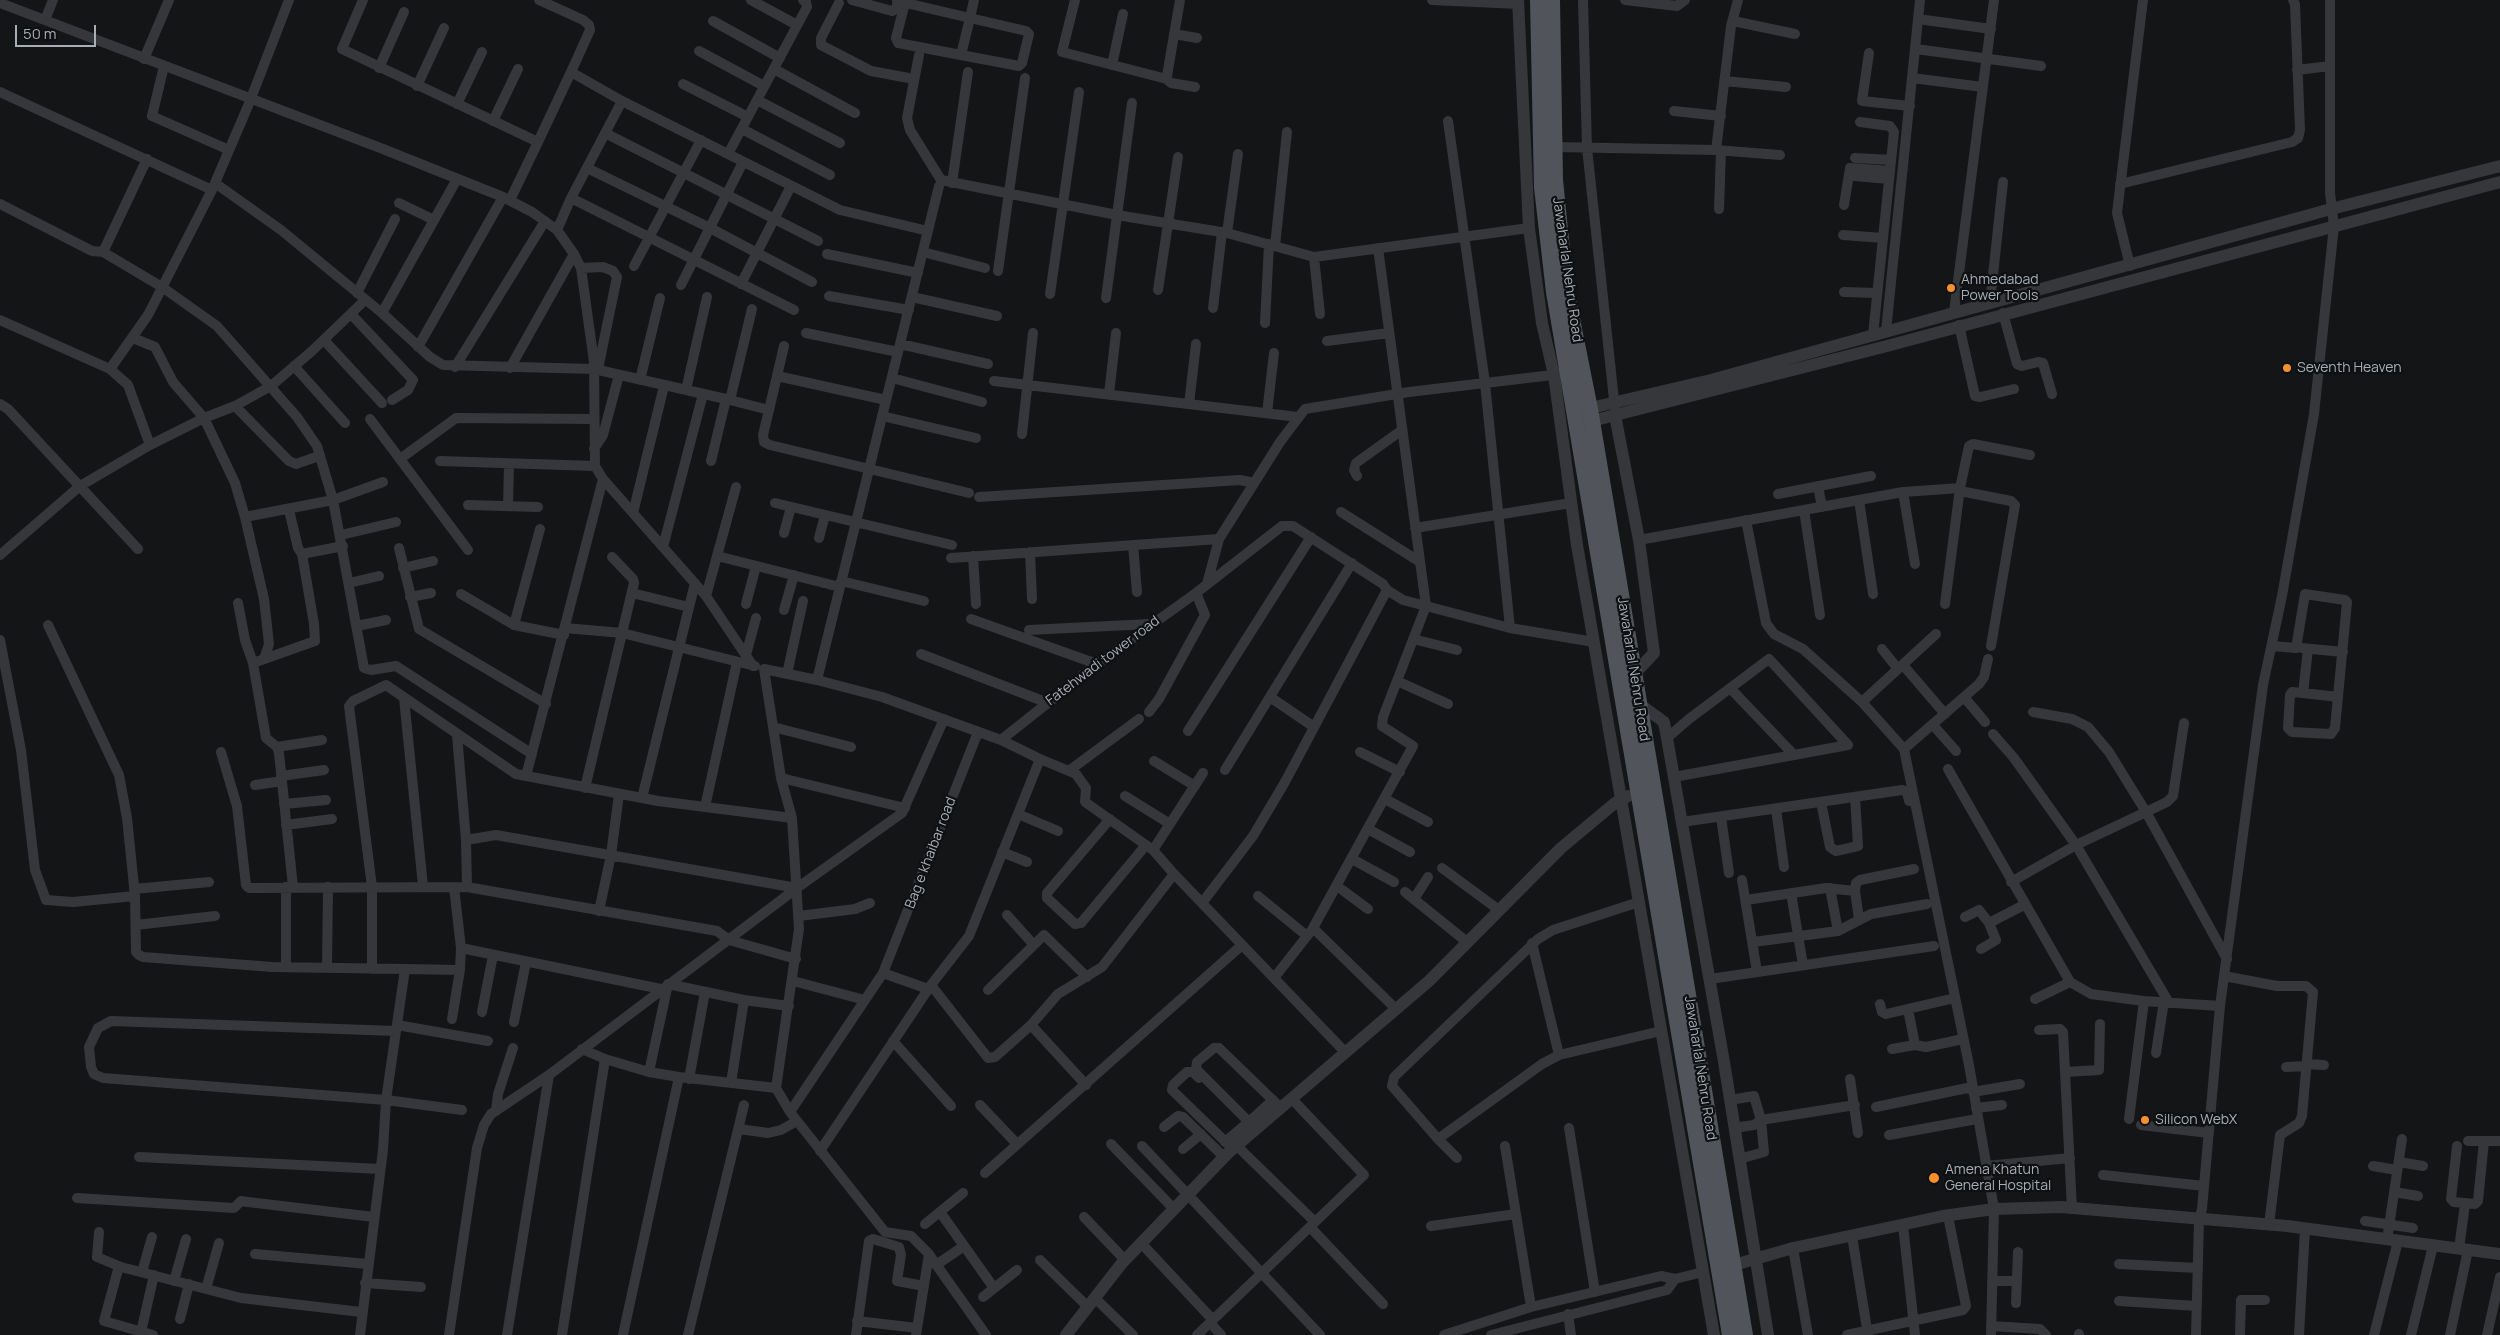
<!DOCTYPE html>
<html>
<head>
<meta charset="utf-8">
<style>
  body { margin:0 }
  #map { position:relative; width:2500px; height:1335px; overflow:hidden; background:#141516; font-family:Manrope,sans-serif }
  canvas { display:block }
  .scale { position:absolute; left:15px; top:25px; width:81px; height:22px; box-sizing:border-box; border:2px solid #a6aeb7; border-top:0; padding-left:6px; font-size:15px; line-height:18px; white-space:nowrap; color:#a6aeb7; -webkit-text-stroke:4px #0f1011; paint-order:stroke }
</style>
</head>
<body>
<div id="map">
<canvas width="2500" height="1335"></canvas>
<div class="scale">50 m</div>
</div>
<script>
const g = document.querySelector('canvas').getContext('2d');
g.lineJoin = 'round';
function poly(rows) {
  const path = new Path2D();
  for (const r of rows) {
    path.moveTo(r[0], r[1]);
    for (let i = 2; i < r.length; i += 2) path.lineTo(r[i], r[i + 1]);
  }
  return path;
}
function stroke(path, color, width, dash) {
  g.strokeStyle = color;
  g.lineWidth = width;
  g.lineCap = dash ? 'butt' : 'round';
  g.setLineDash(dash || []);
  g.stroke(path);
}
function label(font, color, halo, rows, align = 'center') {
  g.font = font + ' Manrope,sans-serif';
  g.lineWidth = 4.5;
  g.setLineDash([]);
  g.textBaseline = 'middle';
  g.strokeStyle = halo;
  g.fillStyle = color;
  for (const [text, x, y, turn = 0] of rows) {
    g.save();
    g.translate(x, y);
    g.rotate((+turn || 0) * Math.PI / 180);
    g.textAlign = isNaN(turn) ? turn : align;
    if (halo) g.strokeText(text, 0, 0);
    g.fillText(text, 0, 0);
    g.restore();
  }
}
const minor = poly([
  [363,0,342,49,538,142,571,72],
  [539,0,583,20,589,25,590,30,571,72,622,101,840,210,928,231],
  [751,0,797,25],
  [852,0,892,11,896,9,898,0],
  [1075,0,1062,52,1163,78,1167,76,1180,0],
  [1432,0,1518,4],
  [1583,0,1587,148,1615,409],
  [1625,0,1677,6,1685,0],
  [897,1,970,18,974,0],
  [0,3,383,149,503,197,532,212,557,230,574,254,581,268,594,362,595,466],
  [839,3,821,38,821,45,871,71,914,79],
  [905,3,896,38,898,43,961,55,970,18,1026,31,1029,34,1022,63,1019,66,961,55],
  [1918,19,1991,29],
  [45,20,53,0],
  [713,21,780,58],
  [1733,21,1795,34],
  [1174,34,1197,38],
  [1916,49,2041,66],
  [699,51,764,86],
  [1869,53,1862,101,1910,106],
  [919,55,907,118,910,130,941,180,1117,215,1227,233,1314,257,1529,228],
  [144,59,169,0],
  [1112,65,1123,14],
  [164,66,152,116,229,150],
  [379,68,404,12],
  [774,69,855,113],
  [2297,70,2330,66],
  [1165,78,1171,83,1195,87],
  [1912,78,1983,87],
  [1725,81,1786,87],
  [683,84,748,117],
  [417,86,444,28],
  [0,92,212,190],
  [757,100,840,143],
  [457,104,482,52],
  [1674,111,1721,116],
  [493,121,518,69],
  [1448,121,1485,383,1510,628,1594,642],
  [1860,122,1890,126,1894,132,1873,335],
  [742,129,830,175],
  [605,133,818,241],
  [1554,147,1716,150,1731,26,1738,0],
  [1716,150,1780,155],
  [728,154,807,7,806,2,803,0],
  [1855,158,1891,160],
  [587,168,710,228,812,282],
  [1855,176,1889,179],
  [215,183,281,230,382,313,430,357,443,365,594,369,726,399,769,410,763,435,764,442,770,445,969,493],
  [952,183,968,72],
  [2120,184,2292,142,2298,138,2300,130,2295,4,2293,0],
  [571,198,794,310],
  [510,200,538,142],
  [399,203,434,220],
  [0,204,92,251,103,252,162,287,217,326,297,417,317,446,333,500,364,668,371,670,396,666,532,754],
  [1844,205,1850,168,1890,171],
  [1719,209,1721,151],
  [557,230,571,198,622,101],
  [1227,233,1238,154],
  [1843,235,1883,238],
  [1275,246,1287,132],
  [1378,248,1426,606,1383,717,1382,726,1413,746,1313,928,1396,1009],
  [103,252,147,159],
  [923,252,985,268],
  [827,254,918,273],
  [1314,257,1320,314],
  [634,266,701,140],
  [2130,266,2117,213,2143,0],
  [581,268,603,267,613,271,617,277,598,369],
  [998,271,1025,78],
  [741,284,791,186],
  [681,285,743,162],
  [1158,290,1178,157],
  [1844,292,1877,293],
  [357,293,395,219],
  [1050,294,1079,92],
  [829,296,909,310],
  [912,297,997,316],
  [1106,298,1132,103],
  [1990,303,2003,182],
  [1213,308,1222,232],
  [1954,312,1994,0],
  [382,313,457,179],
  [2003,313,2017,364,2022,366,2038,362,2043,363,2052,394],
  [351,314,413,380,408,390,392,400],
  [0,320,110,369],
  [1265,323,1269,244],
  [1959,325,1975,396,1980,397,2014,389],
  [1886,331,1920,0],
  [806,333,898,352],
  [133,338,155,347,173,382,204,418,235,483,245,517,264,599,269,644,264,659],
  [324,340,382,403],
  [1327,341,1389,333],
  [900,344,988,364],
  [418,347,503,197],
  [294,366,345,423],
  [455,367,545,221],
  [510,368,574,254],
  [777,376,886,400],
  [892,378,982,402],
  [640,380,660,298],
  [994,381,1298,417],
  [686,390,707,297],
  [1109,394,1116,333],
  [730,400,752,309],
  [0,404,8,409,138,549],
  [1189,404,1196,344],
  [235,406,289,461,296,464,319,456],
  [769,410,784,346],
  [1267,413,1274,353],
  [882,416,976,438],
  [370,419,468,550],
  [1022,434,1033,333],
  [150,445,128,385,110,369,148,315,212,190,248,106,289,0],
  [594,449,603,435,619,375],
  [400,459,456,418,594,419],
  [440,461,595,466,603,479,706,596,753,666],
  [711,461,726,399],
  [1357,476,1354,470,1356,463,1402,430],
  [1818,486,1822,507],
  [1960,491,2011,501,2015,505,1991,646],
  [1903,492,1915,564],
  [1778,494,1871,476],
  [979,497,1240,480,1254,483],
  [1859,500,1873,594],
  [775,503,952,545],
  [468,505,538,507],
  [508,506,509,464],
  [1804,510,1820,615],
  [1341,512,1420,562],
  [633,513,664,386],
  [245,517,333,500,383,482],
  [1746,520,1766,623,1774,634,1803,649,1862,702,1904,749,1969,1065,1994,1209,1991,1335],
  [1415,528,1571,503],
  [784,533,791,507],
  [341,535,396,522],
  [819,538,825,515],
  [1639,540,1903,492,1960,488],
  [1133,545,1137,592],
  [663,547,703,394],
  [399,548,419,629,546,704],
  [1030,552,1032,599],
  [302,554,343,546],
  [0,555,80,486,150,445,204,418,235,406,271,386,312,351,365,300],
  [717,556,840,587],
  [973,556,976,604],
  [951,558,1219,539],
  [403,568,433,561],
  [841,581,924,601],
  [349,583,379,576],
  [1207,584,1219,539,1280,442,1305,409,1409,392,1561,374],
  [1387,590,1403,600,1510,628],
  [632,593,689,607],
  [461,594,514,625,540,529],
  [706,596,736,487],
  [410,597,431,593],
  [238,603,245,640,253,663,315,641,314,624,302,554,298,548,289,510],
  [746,604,756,566],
  [1945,604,1960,488,1969,446,1973,444,2030,455],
  [784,610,794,575],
  [971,619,1097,664],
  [48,625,119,775,127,818,135,896,136,952,139,955,143,957,272,967,405,969,386,1100,462,1110],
  [514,625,564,635],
  [357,626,386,620],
  [565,628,622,633,755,666],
  [1029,630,1150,624],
  [1413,639,1457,650],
  [0,640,21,750,35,870,46,900,73,902,135,896],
  [2272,646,2296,648,2305,594,2345,600,2347,602,2335,728,2331,734,2292,732,2288,728,2290,695,2292,692,2303,693,2308,649],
  [2302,648,2343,652],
  [1882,649,1898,669],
  [921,654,1048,703],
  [746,655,756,618],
  [253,663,266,738,277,747,279,753,293,887],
  [1903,665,1945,714],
  [787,674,803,601],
  [817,680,882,697,1001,740,1040,759,969,936,931,985,988,1058,995,1057,1031,1025,1058,994,1102,967,1174,874,1346,1053],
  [1397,681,1448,704],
  [1730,688,1794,755],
  [2303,693,2338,697],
  [1270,697,1314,727],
  [1964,697,1985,722],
  [404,698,423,886],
  [1862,702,1936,634],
  [1149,712,1159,699,1205,615,1196,593],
  [2033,712,2072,719,2088,727,2109,752,2146,812,2167,802,2173,796,2184,723],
  [1933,725,1956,751],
  [773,727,851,747],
  [1188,731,1311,537],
  [1993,734,2014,758,2076,845,2168,1001],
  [457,735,466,840,467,887],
  [1667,738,1689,719,1769,659,1848,745],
  [1001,740,1097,664,1196,593,1282,526,1293,526,1383,584,1387,590,1285,782,1253,836,1202,903],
  [277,747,322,740],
  [1904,749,1979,684,1984,677,1988,659],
  [221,752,237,806,246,885,249,888,467,887,717,931,729,940,796,959],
  [1360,752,1400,772],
  [1040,759,1076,774,1086,788,1085,802,1153,850],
  [1154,761,1195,786],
  [1948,769,2070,982,2091,994,2144,1001,2220,1006],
  [1070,770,1139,719],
  [1225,770,1352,563],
  [281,776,324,770],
  [526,776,603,479],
  [1674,777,1848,745],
  [781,778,905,808],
  [255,785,282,781],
  [585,788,634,583,633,579,612,557],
  [1125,796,1170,824],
  [642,798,695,583],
  [1385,799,1428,822],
  [1821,802,1830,847,1836,851,1858,846,1855,797],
  [284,804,326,800],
  [705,807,737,662],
  [1776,809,1784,867],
  [1018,814,1058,831],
  [1721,817,1729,873],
  [1110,819,1047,893,1047,898,1075,924,1081,923,1146,845],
  [1682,822,1902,790,1907,792,1909,801],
  [286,825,332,819],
  [1368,829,1410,852],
  [466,840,496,835,797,888,902,813,944,719],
  [1002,852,1027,862],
  [1352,859,1394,882],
  [1442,868,1499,910],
  [1174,874,1153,850,1203,773],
  [1742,880,1757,972],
  [2011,882,2076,845,2146,812,2227,959],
  [1337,886,1368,909],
  [1830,888,1838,931],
  [134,889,209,882],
  [1405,892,1467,942],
  [1791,893,1803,965],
  [1258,896,1307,936],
  [1414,899,1428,877],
  [1746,900,1826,888,1855,891],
  [599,911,611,855,619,794],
  [1007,915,1033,944],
  [799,916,855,909,870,903],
  [1965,917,1979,910,1989,923,1996,940,1981,949],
  [1859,919,1855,891,1856,883,1860,880,1914,869],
  [1989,923,2024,905],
  [136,925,215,916],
  [1753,942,1838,931,1871,914,1927,904],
  [461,948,661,989],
  [286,967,286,887],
  [327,968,328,887],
  [372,969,372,887,349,706,353,701,386,685,516,774,658,801,792,818],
  [405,969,460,970],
  [883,973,928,989],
  [2224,976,2277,986,2306,986,2313,992,2302,1116,2299,1123,2280,1135,2269,1225],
  [1274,978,1311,931],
  [1710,979,1934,946],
  [793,981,865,1000],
  [988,990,1044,935,1087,977],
  [2035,999,2070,982],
  [1880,1004,1882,1012,1886,1014,1955,998],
  [1908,1009,1915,1045],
  [482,1012,493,955],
  [452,1019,460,970,461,948,454,887],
  [514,1022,526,962],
  [397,1025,488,1041],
  [1031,1025,1086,1085],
  [2039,1030,2060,1029,2063,1032,2072,1209],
  [893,1041,951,1106],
  [582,1049,605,1059],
  [1892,1049,1915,1045,1926,1047,1963,1039],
  [2156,1053,2164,1001],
  [1559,1055,1661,1031],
  [2307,1064,2324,1065],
  [2286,1067,2307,1066],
  [649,1072,668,984,744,1000,789,1006],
  [2065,1072,2099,1070,2100,1024],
  [1199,1078,1193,1072,1187,1072,1173,1085,1172,1090,1233,1149],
  [689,1079,705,992],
  [1850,1079,1858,1133],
  [731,1083,744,1000],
  [776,1088,790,1112,885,1232,911,1236,928,1253,986,1335],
  [1973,1092,2020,1084],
  [1730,1100,1754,1096,1761,1120,1764,1152,1739,1159],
  [980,1105,1017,1144],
  [1876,1107,1972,1087],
  [1976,1108,2002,1105],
  [496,1111,498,1094,513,1048],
  [790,1112,883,973,978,732],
  [2129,1119,2144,1001],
  [1249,1122,1273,1100],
  [2141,1125,2209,1133],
  [1164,1127,1178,1116,1183,1117,1224,1157],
  [1569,1128,1595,1292],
  [1734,1128,1754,1125,1761,1120,1855,1105],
  [739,1129,768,1133,781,1130,797,1121],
  [1256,1129,1196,1069,1197,1062,1214,1048,1219,1048,1281,1108],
  [1889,1135,1977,1119],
  [1438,1139,1392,1086,1394,1077,1538,939,1553,930,1639,902],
  [2468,1141,2500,1141],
  [1225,1142,1246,1124],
  [1111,1144,1174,1209],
  [1142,1146,1320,1335],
  [1237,1146,1315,1222],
  [1505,1146,1531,1307],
  [2457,1146,2451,1199,2454,1202,2475,1204,2478,1201,2484,1141],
  [1183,1149,1201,1134],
  [820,1151,931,985],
  [139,1157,380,1169],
  [1457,1158,1438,1139,1542,1064,1559,1055,1532,943],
  [2399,1162,2423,1166],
  [1986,1166,2070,1158],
  [2373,1166,2397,1170],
  [985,1173,1242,945],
  [2103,1175,2204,1186],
  [2394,1192,2418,1196],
  [77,1198,234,1208,241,1201,248,1202,374,1217],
  [940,1212,994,1288],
  [1084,1217,1125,1260],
  [2365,1221,2413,1228],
  [925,1224,963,1193],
  [1903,1225,1915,1335],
  [1431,1226,1516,1214],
  [1310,1227,1383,1304],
  [99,1232,97,1257,121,1267,241,1298,361,1312],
  [1852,1236,1868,1335],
  [2387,1240,2402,1139],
  [1141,1243,1213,1320],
  [1793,1248,1808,1335],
  [2459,1249,2465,1204],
  [255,1254,368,1264],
  [1040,1260,1088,1307],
  [2119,1264,2198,1268],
  [936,1265,964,1246],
  [119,1266,104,1321,153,1335],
  [142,1272,152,1237],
  [174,1281,186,1239],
  [1992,1281,2017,1281],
  [365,1283,421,1287],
  [206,1289,219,1243],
  [983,1297,1017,1270],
  [1095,1298,1133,1335],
  [2119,1301,2197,1306],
  [2016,1303,2018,1252],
  [1568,1314,1571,1335],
  [180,1319,189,1284],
  [857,1321,917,1328],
  [1210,1323,1221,1335],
  [1991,1326,2040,1329,2046,1335],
  [141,1332,154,1275],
  [360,1335,383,1150,386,1100,103,1078,94,1074,91,1067,89,1047,98,1028,111,1021,396,1031],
  [449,1335,477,1148,484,1125,491,1114,549,1075,797,888],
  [507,1335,549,1075],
  [562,1335,605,1059,649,1072,679,1077,776,1088,799,929,792,818,781,778,764,669,817,680,939,186],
  [623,1335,679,1077],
  [688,1335,744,1105],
  [856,1335,869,1241,873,1239,899,1247,901,1255,897,1281,924,1286],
  [916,1335,929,1254],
  [1197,1335,1364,1175,1292,1099],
  [1444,1335,1531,1307,1661,1276,1675,1279,1703,1272],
  [1491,1335,1667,1290,1675,1279],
  [1847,1335,1963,1310,1966,1306,1948,1216],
  [2079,1335,2079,1334],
  [2196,1335,2199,1220,2202,1209,2220,1006,2263,685,2282,596,2314,414,2334,226,2330,193,2330,0],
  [2240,1335,2241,1300,2265,1300],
  [2299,1335,2305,1229],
  [2374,1335,2398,1241],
  [2411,1335,2433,1246],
  [2450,1335,2468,1250],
  [2487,1335,2500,1277]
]);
const tertiary = poly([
  [1518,0,1529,228,1542,323,1554,375,1577,545,1714,1335],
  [1582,410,1711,380,2331,209,2500,166],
  [1615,415,1639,540,1654,653,1634,674],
  [1584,423,1887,346,2500,182],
  [1638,703,1664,722,1667,738,1724,1062,1768,1335],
  [1727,1267,1793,1248,1943,1216,1994,1209,2061,1207,2287,1226,2500,1254],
  [1066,1335,1122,1263,1228,1153,1429,981,1561,848,1615,803,1628,796]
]);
const primary = poly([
  [1538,0,1542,187,1554,292,1730,1335],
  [1552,0,1555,180,1566,289,1590,409,1745,1335]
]);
const markers = [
  [1951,288,5,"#f6902d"],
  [2287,368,5,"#f6902d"],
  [2145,1120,5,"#f6902d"],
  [1934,1178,6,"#f6902d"]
];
const streetNames = [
  ["Jawaharlal Nehru Road",1567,270,82],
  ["Fatehwadi tower road",1103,661,-37],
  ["Jawaharlal Nehru Road",1633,669,81],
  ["Bag e khaibar road",931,853,-69],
  ["Jawaharlal Nehru Road",1700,1068,81]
];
const poiNames = [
  ["Ahmedabad",1961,280],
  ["Power Tools",1961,296],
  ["Seventh Heaven",2297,368],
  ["Silicon WebX",2155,1120],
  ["Amena Khatun",1945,1170],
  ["General Hospital",1945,1186]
];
stroke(minor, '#35373b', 10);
stroke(tertiary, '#35373b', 12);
stroke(primary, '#51555b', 16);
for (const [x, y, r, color] of markers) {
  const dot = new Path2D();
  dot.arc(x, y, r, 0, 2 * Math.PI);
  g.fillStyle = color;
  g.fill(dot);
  stroke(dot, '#0f1011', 2);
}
label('14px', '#a6aeb7', '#0f1011', streetNames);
label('14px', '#a6aeb7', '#0f1011', poiNames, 'left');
</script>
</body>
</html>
